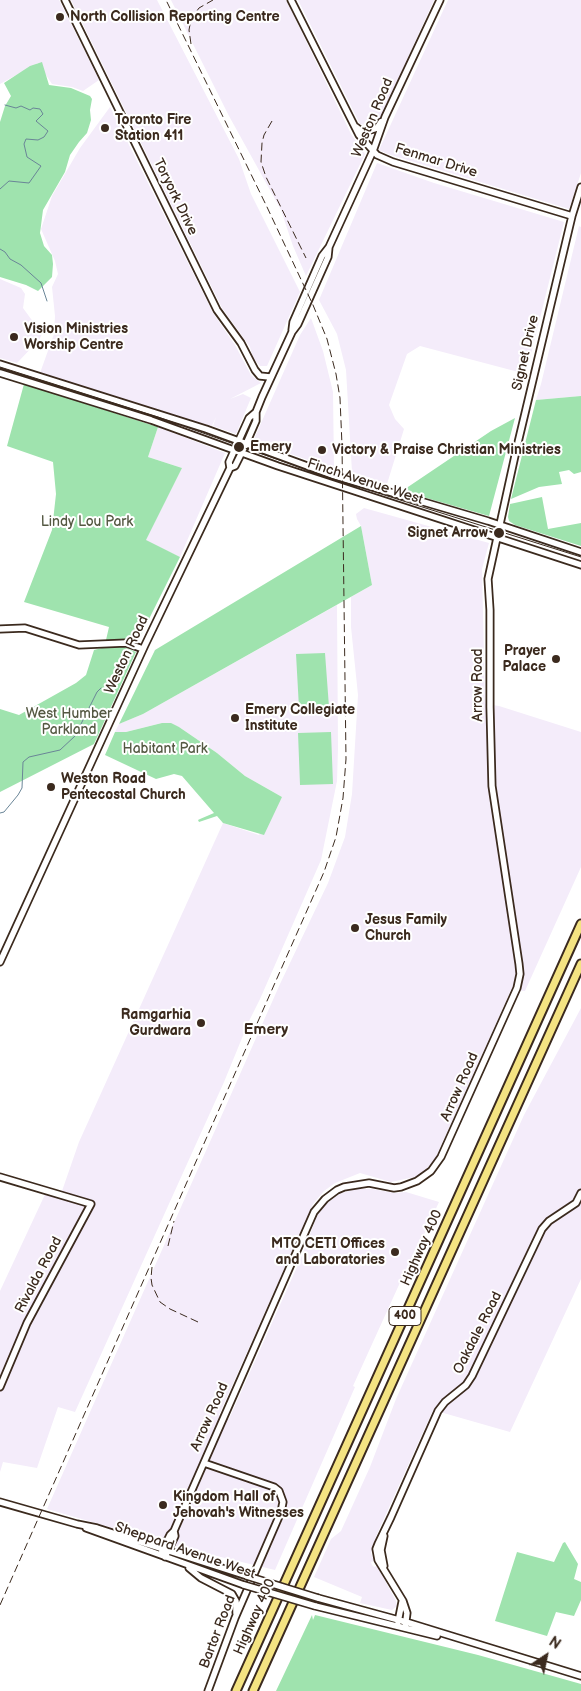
<!DOCTYPE html>
<html>
<head>
<meta charset="utf-8">
<style>
  body { margin:0 }
  #map { position:relative; width:581px; height:1691px; overflow:hidden; background:#fff; font-family:"Balsamiq Sans",sans-serif }
  canvas { display:block }
  .north { position:absolute; left:521px; top:1631px; width:50px; height:50px; -webkit-text-stroke:4px #fff; paint-order:stroke; rotate:34deg; font-size:14px; font-weight:700; line-height:20px; text-align:center; color:#3b2a1e }
  .north::after { content:''; display:block; margin:auto; width:18px; height:22px; background:#3b2a1e; clip-path:polygon(50% 0,100% 100%,50% 72%,0 100%) }
</style>
</head>
<body>
<div id="map">
<canvas width="581" height="1691"></canvas>
<div class="north">N</div>
</div>
<script>
const g = document.querySelector('canvas').getContext('2d');
g.lineJoin = 'round';
function fill(path, color) {
  g.fillStyle = color;
  g.fill(path, 'evenodd');
}
function poly(rows) {
  const path = new Path2D();
  for (const r of rows) {
    path.moveTo(r[0], r[1]);
    for (let i = 2; i < r.length; i += 2) path.lineTo(r[i], r[i + 1]);
  }
  return path;
}
function stroke(path, color, width, dash) {
  g.strokeStyle = color;
  g.lineWidth = width;
  g.lineCap = dash ? 'butt' : 'round';
  g.setLineDash(dash || []);
  g.stroke(path);
}
function label(font, color, halo, rows, align = 'center') {
  g.font = font + ' "Balsamiq Sans",sans-serif';
  g.lineWidth = 4;
  g.setLineDash([]);
  g.textBaseline = 'middle';
  g.strokeStyle = halo;
  g.fillStyle = color;
  for (const [text, x, y, turn = 0] of rows) {
    g.save();
    g.translate(x, y);
    g.rotate((+turn || 0) * Math.PI / 180);
    g.textAlign = isNaN(turn) ? turn : align;
    if (halo) g.strokeText(text, 0, 0);
    g.fillText(text, 0, 0);
    g.restore();
  }
}
const built = poly([
  [0,0,59,0,99,80,83,91,72,87,52,84,38,63,0,84],
  [71,0,157,0,239,159,251,194,300,292,267,366,260,366,253,358,250,347,222,308],
  [171,0,286,0,351,134,365,154,306,276,293,246,281,210,229,116],
  [298,0,434,0,379,121,371,126,360,124],
  [448,0,581,0,581,173,569,209,388,154,379,150],
  [110,107,213,313,235,345,251,375,261,383,230,399,243,394,251,398,236,434,213,426,216,417,212,426,208,425,132,403,122,401,40,373,54,334,55,316,52,287,58,274,55,261,41,229,52,196,80,148],
  [377,163,434,183,564,222,526,374,420,346,407,354,389,405,395,419,404,429,387,484,352,472,346,370,337,334,319,300],
  [579,226,581,227,581,396,536,400,541,384],
  [0,279,21,288,25,294,23,308,42,334,39,340,17,363,0,358],
  [311,318,323,351,333,392,334,469,256,442,254,439,300,335],
  [158,427,225,453,180,557,145,541,182,468,148,457],
  [364,508,489,543,482,569,485,704,499,706,581,732,581,867,525,991,511,990,434,1161,419,1176,391,1182,360,1173,335,1183,324,1191,313,1204,219,1415,229,1419,301,1258,317,1216,326,1204,339,1194,355,1189,372,1189,395,1193,406,1192,439,1202,420,1243,418,1243,353,1386,355,1387,275,1570,179,1547,47,1509,280,984,328,883,345,837,352,794,358,695,351,627,351,597,372,585,361,526,357,519,356,514],
  [337,605,338,748,337,781,321,860,260,999,249,1021,224,1082,75,1412,58,1407,37,1468,3,1462,0,1472,0,1291,48,1188,62,1191,79,1142,223,823,259,835,282,797,245,776,217,753,179,727,162,723,126,732,115,732,119,724,143,714],
  [581,1008,581,1279,510,1432,433,1410,377,1534,371,1553,374,1561,371,1562,372,1565,374,1567,377,1566,396,1601,397,1606,392,1610,360,1603,362,1597,314,1577,331,1539,341,1531,370,1467,396,1399,524,1115]
]);
const green = poly([
  [42,62,49,85,71,88,90,96,92,99,90,110,91,120,87,133,79,142,70,155,65,172,43,210,40,233,44,246,52,255,53,264,52,277,38,291,26,285,0,277,0,122,5,106,11,96,4,83,30,66],
  [24,384,158,427,148,457,182,468,146,540,180,557,137,643,126,640,106,640,109,627,24,602,52,530,56,494,53,462,7,446],
  [581,396,581,472,574,474,569,470,559,472,562,484,539,487,511,499,536,400],
  [515,418,489,516,402,491,491,431],
  [542,497,548,529,581,523,581,546,515,525,509,521,508,517,510,504],
  [361,526,372,585,143,714,119,724,155,650],
  [110,646,121,646,136,652,94,744,0,792,0,709,19,715,76,683,86,675,94,650],
  [325,653,329,707,299,708,296,654],
  [162,723,171,723,179,727,217,753,245,776,282,797,264,835,223,823,217,816,199,822,198,820,200,819,214,813,182,776,174,774,156,779,105,755,115,732,126,732],
  [331,732,333,784,300,785,298,733],
  [565,1542,578,1564,574,1579,581,1582,581,1600,574,1616,556,1612,547,1636,495,1621,517,1552,554,1562,563,1543],
  [312,1615,313,1620,315,1615,478,1655,581,1684,581,1691,276,1691]
]);
const stream = poly([
  [0,189,9,181,29,183,41,166,27,157,24,144,26,139,38,140,44,137,48,131,36,121,43,114,40,109,33,108,30,110,21,106,16,108,5,105],
  [0,249,5,252,10,259,21,265,41,283,47,301],
  [0,813,4,812,18,795,22,788,23,762,29,757,60,750,75,736,97,692,101,688]
]);
const secondary = poly([
  [65,0,217,310,241,343,255,370,260,376,270,377],
  [291,0,359,135,377,155,393,162,572,216],
  [356,127,361,131,367,131,377,128,381,122],
  [292,330,293,322,322,256,329,247,373,151,385,117,440,0],
  [0,364,206,429,332,475,488,521,581,552],
  [0,373,151,420,278,466,581,565],
  [230,468,229,462,249,418,256,412],
  [0,629,25,628,79,645,126,643,143,649],
  [0,962,145,645,230,468,235,466,246,444,256,421,256,412,262,397,292,332,298,324,328,257,329,247],
  [0,1177,91,1204,27,1323,0,1387],
  [204,1463,274,1487,279,1491,283,1502,281,1512,235,1618,208,1691],
  [0,1502,77,1524,97,1528,247,1576],
  [86,1528,244,1585],
  [162,1551,170,1535,174,1531],
  [165,1557,175,1536,174,1531,177,1524,314,1212,325,1199,337,1190,344,1187,369,1183,394,1188,401,1187,417,1181,431,1171,441,1157,517,988,520,974,519,964,492,786,490,707,490,610,488,579,516,451,572,216,581,187],
  [384,1566,381,1550,384,1536],
  [189,1568,201,1578,232,1594,236,1601,236,1613],
  [318,1598,406,1622,581,1676],
  [315,1606,437,1636],
  [398,1622,402,1602],
  [405,1628,407,1613,403,1601,378,1560,376,1549,378,1544,391,1517,438,1411,445,1402,466,1385,472,1376,542,1229,549,1221,576,1203,581,1193]
]);
const highway = poly([
  [236,1691,581,924],
  [253,1691,581,964]
]);
const tram = poly([
  [0,367,158,417,324,476,581,557]
]);
const rail = poly([
  [191,44,189,30,191,19,199,8,213,0],
  [272,121,264,135,262,143,261,162,266,177,306,258],
  [168,1246,174,1221],
  [152,1267,151,1278,152,1285,160,1302,170,1309,198,1322],
  [0,1605,324,872,336,837,343,798,346,759,342,445,340,398,336,374,327,339,313,305,267,207,166,0]
]);
const secondaryBridge = poly([
  [247,1576,318,1598],
  [244,1585,315,1606]
]);
const markers = [
  [60,17,5,"#3b2a1e"],
  [105,128,5,"#3b2a1e"],
  [14,337,5,"#3b2a1e"],
  [239,447,6,"#3b2a1e"],
  [322,450,5,"#3b2a1e"],
  [499,533,6,"#3b2a1e"],
  [556,659,5,"#3b2a1e"],
  [235,718,5,"#3b2a1e"],
  [51,787,5,"#3b2a1e"],
  [355,928,5,"#3b2a1e"],
  [201,1023,5,"#3b2a1e"],
  [395,1252,5,"#3b2a1e"],
  [163,1505,5,"#3b2a1e"]
];
const shields = [
  [405,1316,32]
];
const shieldNames = [
  ["400",405,1316]
];
const poiNames = [
  ["North Collision Reporting Centre",70,17],
  ["Toronto Fire",115,120],
  ["Station 411",115,136],
  ["Vision Ministries",24,329],
  ["Worship Centre",24,345],
  ["Emery",250,447],
  ["Victory & Praise Christian Ministries",332,450],
  ["Signet Arrow",488,533,"right"],
  ["Prayer",546,651,"right"],
  ["Palace",546,667,"right"],
  ["Emery Collegiate",245,710],
  ["Institute",245,726],
  ["Weston Road",61,779],
  ["Pentecostal Church",61,795],
  ["Jesus Family",365,920],
  ["Church",365,936],
  ["Ramgarhia",191,1015,"right"],
  ["Gurdwara",191,1031,"right"],
  ["MTO CETI Offices",385,1244,"right"],
  ["and Laboratories",385,1260,"right"],
  ["Kingdom Hall of",173,1497],
  ["Jehovah's Witnesses",173,1513]
];
const streetNames = [
  ["Weston Road",373,118,-67],
  ["Fenmar Drive",436,161,17],
  ["Toryork Drive",175,197,64],
  ["Signet Drive",526,353,-77],
  ["Finch Avenue West",365,482,18],
  ["Weston Road",127,655,-65],
  ["Arrow Road",478,685,-90],
  ["Arrow Road",460,1087,-66],
  ["Highway 400",422,1248,-66],
  ["Rivalda Road",39,1275,-62],
  ["Oakdale Road",478,1333,-63],
  ["Arrow Road",210,1417,-66],
  ["Sheppard Avenue West",185,1551,19],
  ["Highway 400",255,1617,-66],
  ["Bartor Road",218,1632,-69]
];
const parkNames = [
  ["Lindy Lou Park",87,522],
  ["West Humber",69,714],
  ["Parkland",69,730],
  ["Habitant Park",165,749]
];
const neighbourhoodNames = [
  ["Emery",266,1030]
];
fill(built, '#f4ecfa');
fill(green, '#9fe3ae');
stroke(stream, '#6a8597', 1);
stroke(secondary, '#3b2a1e', 9);
stroke(highway, '#3b2a1e', 11);
stroke(secondary, '#fff', 5.5);
stroke(highway, '#f4e382', 7);
stroke(tram, '#3b2a1e', 1);
stroke(rail, '#3b2a1e', 1, [8, 4]);
stroke(secondaryBridge, '#3b2a1e', 9, []);
stroke(secondaryBridge, '#fff', 5.5);
for (const [x, y, r, color] of markers) {
  const dot = new Path2D();
  dot.arc(x, y, r, 0, 2 * Math.PI);
  g.fillStyle = color;
  g.fill(dot);
  stroke(dot, '#fff', 2);
}
for (const [x, y, w] of shields) {
  const box = new Path2D();
  box.roundRect(x - w / 2, y - 9.5, w, 19, 4);
  g.fillStyle = '#fff';
  g.fill(box);
  stroke(box, '#3b2a1e', 1);
}
label('bold 12px', '#3b2a1e', null, shieldNames);
label('bold 14px', '#3b2a1e', '#fff', poiNames, 'left');
label('14px', '#3b2a1e', '#fff', streetNames);
label('14px', '#545842', '#fff', parkNames);
label('bold 15px', '#3b2a1e', '#fff', neighbourhoodNames);
</script>
</body>
</html>
